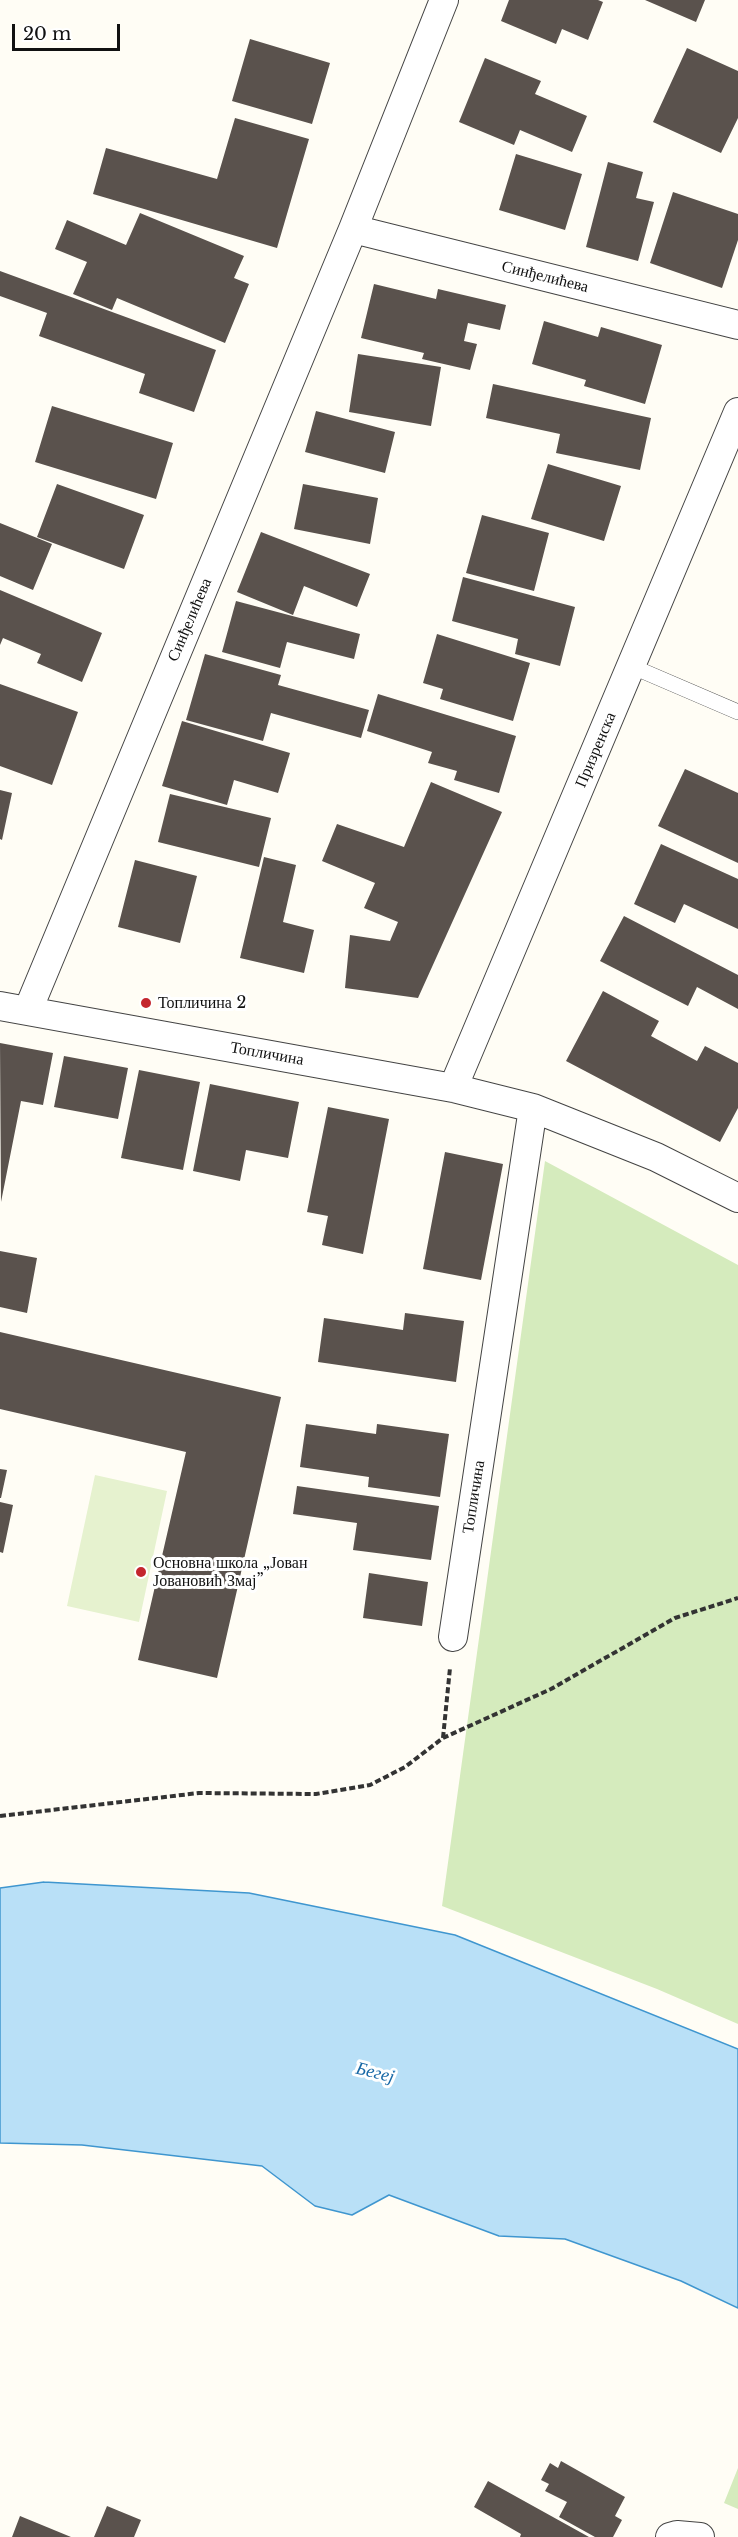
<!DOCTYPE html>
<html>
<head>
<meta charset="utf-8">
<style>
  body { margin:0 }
  #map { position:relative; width:738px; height:2537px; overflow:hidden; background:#fffdf5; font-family:"Libre Baskerville",serif }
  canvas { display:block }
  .scale { position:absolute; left:12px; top:24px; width:108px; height:27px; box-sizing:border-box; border:3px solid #111; border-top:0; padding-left:8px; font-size:18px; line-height:21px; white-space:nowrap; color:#111; -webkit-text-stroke:4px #fff; paint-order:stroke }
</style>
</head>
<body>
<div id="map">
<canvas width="738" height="2537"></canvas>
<div class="scale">20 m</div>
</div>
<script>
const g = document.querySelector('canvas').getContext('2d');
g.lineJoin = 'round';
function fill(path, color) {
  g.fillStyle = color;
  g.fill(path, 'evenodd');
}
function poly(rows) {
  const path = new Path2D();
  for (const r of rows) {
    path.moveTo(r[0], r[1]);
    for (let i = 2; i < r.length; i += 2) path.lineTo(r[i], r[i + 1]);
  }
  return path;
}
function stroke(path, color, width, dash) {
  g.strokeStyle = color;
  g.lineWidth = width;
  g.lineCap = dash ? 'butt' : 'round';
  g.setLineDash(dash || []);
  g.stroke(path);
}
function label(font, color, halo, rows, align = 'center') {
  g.font = font + ' "Libre Baskerville",serif';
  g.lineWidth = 6;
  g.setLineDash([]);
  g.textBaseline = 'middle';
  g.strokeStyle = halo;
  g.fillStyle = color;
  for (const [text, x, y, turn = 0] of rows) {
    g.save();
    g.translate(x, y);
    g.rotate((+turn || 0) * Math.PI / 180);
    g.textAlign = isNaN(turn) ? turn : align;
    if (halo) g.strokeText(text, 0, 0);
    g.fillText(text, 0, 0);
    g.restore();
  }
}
const green = poly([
  [545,1161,738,1265,738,2024,657,1989,442,1906],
  [738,2468,738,2509,724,2503]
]);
const pitch = poly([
  [95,1475,167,1491,139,1622,67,1606]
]);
const water = poly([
  [44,1882,249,1893,455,1935,738,2049,738,2308,681,2281,565,2239,499,2236,389,2195,352,2215,315,2206,262,2166,82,2145,0,2143,0,1888,44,1882]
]);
const building = poly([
  [509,0,598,0,603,2,588,40,562,29,556,44,501,21],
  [645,0,705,0,696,22],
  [250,39,330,63,312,124,232,101],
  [687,48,738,71,738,118,721,153,653,122],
  [485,58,541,81,535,94,587,116,572,152,520,130,514,145,459,122],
  [235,118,309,139,277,248,93,194,106,148,217,179],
  [516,154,582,174,565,230,499,210],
  [608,162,643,172,636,198,654,202,638,261,586,247],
  [673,192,738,214,738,240,722,288,650,263],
  [140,213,244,256,234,278,249,284,225,343,117,298,112,310,73,294,87,262,55,249,67,220,126,245],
  [0,271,216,350,194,412,139,393,145,374,39,336,47,313,0,296],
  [374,284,436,299,438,289,506,305,500,330,468,323,464,341,477,344,470,370,422,359,424,353,361,338],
  [544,321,598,337,601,327,662,345,645,404,584,386,586,380,532,364],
  [358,354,441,367,431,426,349,412],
  [493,384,651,418,640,470,556,453,560,434,486,418],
  [52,406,173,443,156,499,35,462],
  [316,411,395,432,385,473,305,452],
  [548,464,621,486,604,541,531,519],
  [57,484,144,515,124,569,37,537],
  [303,484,378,498,370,544,294,529],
  [482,515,549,533,534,591,466,573],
  [0,523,52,544,33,590,0,576],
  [261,532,370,574,357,607,304,586,293,615,237,592],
  [463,577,575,607,560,666,515,654,518,639,452,621],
  [0,590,102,633,82,682,37,663,41,654,3,638,0,645],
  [236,601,360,634,354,659,287,642,280,668,222,652],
  [437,634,530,663,513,721,440,699,443,689,423,683],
  [205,654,281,675,278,685,369,710,361,738,271,713,263,741,186,720],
  [0,684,78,712,52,785,0,766],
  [378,694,516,736,499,793,454,780,457,771,428,763,432,752,367,731],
  [182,721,290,753,278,793,234,780,227,805,162,786],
  [685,769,738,793,738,863,658,826],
  [431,782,502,812,418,998,345,988,350,935,390,941,398,922,364,908,375,883,322,861,337,824,404,847],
  [0,790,12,793,2,840,0,839],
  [170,794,271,818,259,867,158,842],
  [661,844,738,879,738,929,684,904,675,923,634,904],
  [264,857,296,865,283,922,314,930,304,973,240,958],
  [135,860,197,876,180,943,118,927],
  [624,916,738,975,738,1009,697,987,688,1006,600,961],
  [603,991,659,1021,651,1036,697,1061,705,1046,738,1063,738,1108,720,1142,566,1061],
  [0,1043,53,1053,43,1105,21,1101,1,1202],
  [64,1056,128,1068,118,1119,54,1107],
  [139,1070,200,1082,183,1170,121,1158],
  [210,1084,299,1102,288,1158,246,1150,240,1181,193,1171],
  [328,1107,389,1119,363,1254,322,1245,328,1216,307,1212],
  [445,1152,503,1164,481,1280,423,1269],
  [0,1251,37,1258,27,1313,0,1307],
  [405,1313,464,1321,456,1382,318,1362,324,1318,403,1330],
  [0,1332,281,1397,217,1678,138,1660,186,1452,0,1409],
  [306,1424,376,1434,377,1424,449,1434,440,1497,368,1487,369,1477,300,1467],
  [0,1469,7,1470,1,1498,0,1498],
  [297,1486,439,1506,431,1560,353,1550,357,1523,293,1514],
  [0,1502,13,1505,3,1553,0,1552],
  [369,1573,428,1582,422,1626,363,1618],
  [561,2461,625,2497,615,2516,622,2520,613,2537,595,2537,559,2517,567,2502,545,2491,549,2484,541,2480,550,2463,558,2468],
  [488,2481,589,2537,520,2537,521,2534,474,2507],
  [107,2506,141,2520,134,2537,94,2537],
  [20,2516,71,2537,12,2537]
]);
const path = poly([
  [443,1738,450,1668],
  [0,1816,199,1793,316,1794,370,1785,405,1767,443,1738,551,1689,675,1618,738,1598]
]);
const service = poly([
  [631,666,738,712]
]);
const minor = poly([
  [353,229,738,325],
  [0,1006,453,1088,533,1108,656,1157,738,1198],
  [28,1010,353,229,444,0],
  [453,1088,738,412],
  [453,1637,533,1108],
  [670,2537,677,2535,700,2537]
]);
const markers = [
  [146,1003,6,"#c4262e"],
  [141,1572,6,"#c4262e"]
];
const streetNames = [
  ["Синђелићева",545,277,14],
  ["Синђелићева",190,620,-67],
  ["Призренска",596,750,-67],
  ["Топличина",267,1054,10],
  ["Топличина",474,1497,-81]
];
const poiNames = [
  ["Топличина 2",158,1003],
  ["Основна школа „Јован",153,1563],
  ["Јовановић Змај”",153,1581]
];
const waterNames = [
  ["Бегеј",375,2073,14]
];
fill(green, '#d5ebbd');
fill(pitch, '#e6f2cf');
fill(water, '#b9e0f7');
stroke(water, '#3f96cf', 1.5);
fill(building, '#5a524d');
stroke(service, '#444', 16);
stroke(minor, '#444', 30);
stroke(path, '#333', 4, [6, 3]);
stroke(service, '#fff', 15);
stroke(minor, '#fff', 28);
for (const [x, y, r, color] of markers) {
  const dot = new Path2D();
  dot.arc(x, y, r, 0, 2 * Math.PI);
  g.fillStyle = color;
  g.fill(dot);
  stroke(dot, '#fff', 2);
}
label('16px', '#111', '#fff', streetNames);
label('16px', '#111', '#fff', poiNames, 'left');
label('italic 18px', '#1768a6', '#fff', waterNames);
</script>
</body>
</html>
